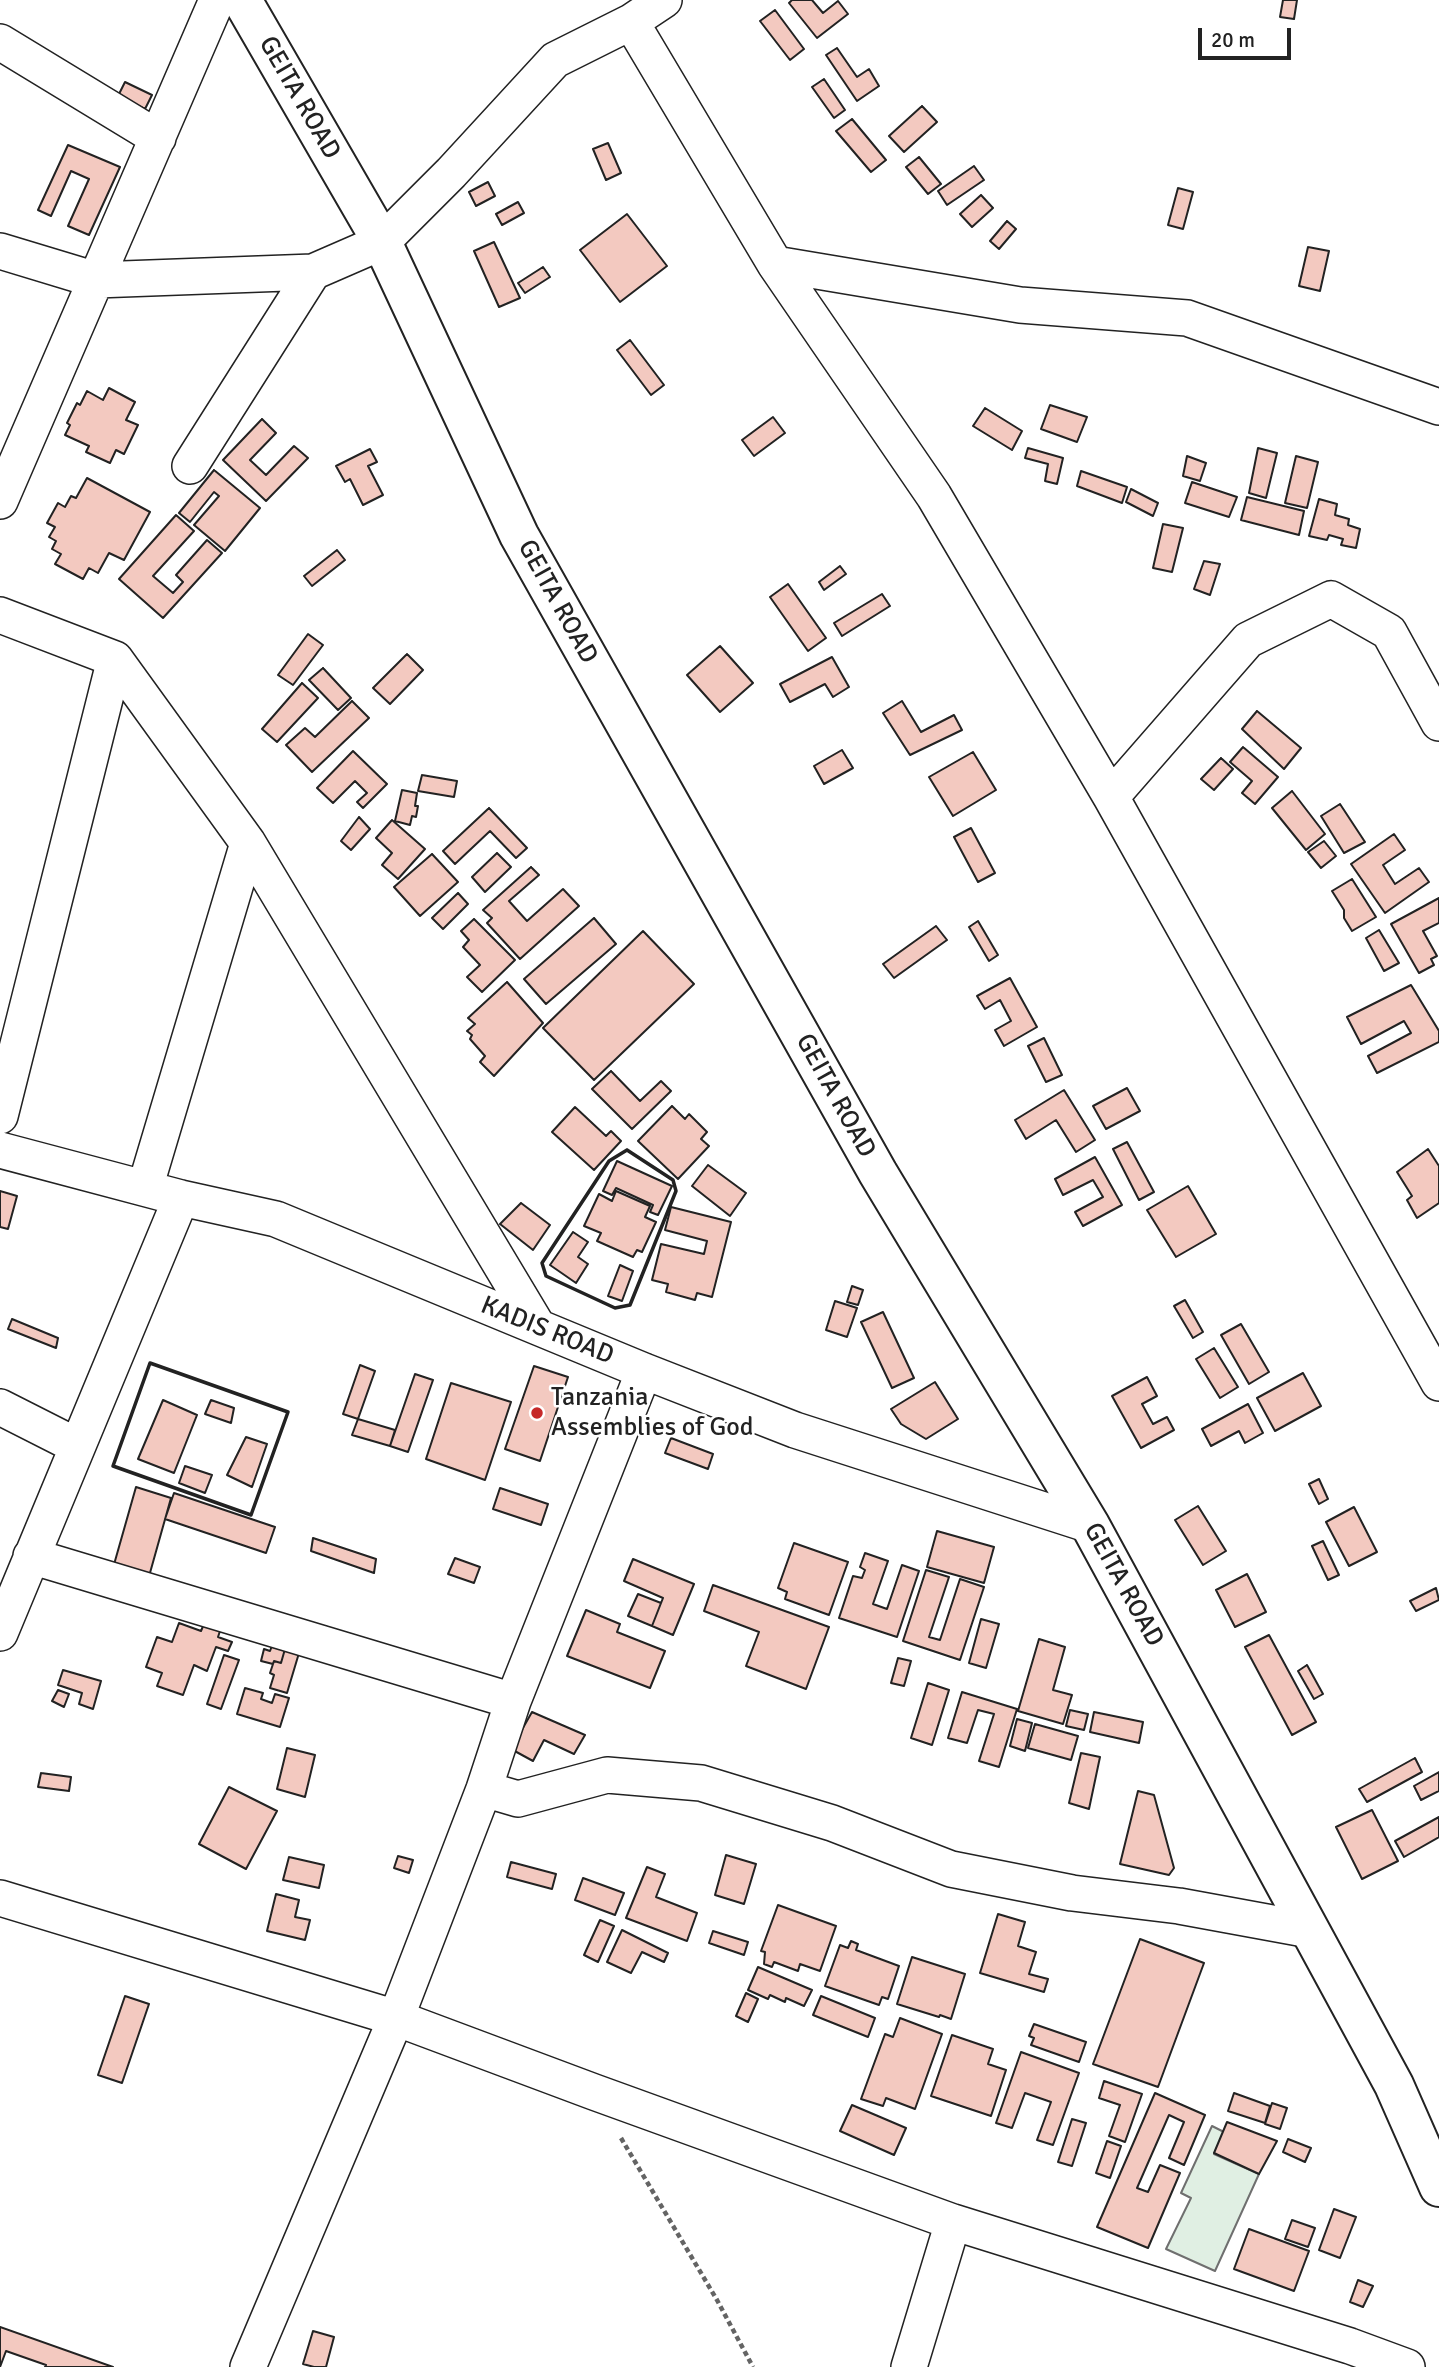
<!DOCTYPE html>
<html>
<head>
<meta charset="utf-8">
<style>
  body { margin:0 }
  #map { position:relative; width:1439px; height:2367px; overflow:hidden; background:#fff; font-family:Signika,sans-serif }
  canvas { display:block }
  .scale { position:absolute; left:1198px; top:28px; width:93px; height:32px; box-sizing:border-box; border:4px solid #222; border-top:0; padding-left:9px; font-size:21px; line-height:24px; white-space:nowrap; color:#222; -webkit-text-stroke:5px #fff; paint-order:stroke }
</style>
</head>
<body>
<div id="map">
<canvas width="1439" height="2367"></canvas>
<div class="scale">20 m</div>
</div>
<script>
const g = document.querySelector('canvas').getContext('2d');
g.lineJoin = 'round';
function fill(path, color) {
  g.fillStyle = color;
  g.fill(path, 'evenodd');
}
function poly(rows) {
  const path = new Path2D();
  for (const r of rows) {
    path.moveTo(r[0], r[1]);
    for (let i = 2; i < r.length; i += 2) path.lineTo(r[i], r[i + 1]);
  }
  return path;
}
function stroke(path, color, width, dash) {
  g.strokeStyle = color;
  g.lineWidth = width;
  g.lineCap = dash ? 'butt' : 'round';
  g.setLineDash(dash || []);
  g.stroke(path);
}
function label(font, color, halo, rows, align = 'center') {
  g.font = font + ' Signika,sans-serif';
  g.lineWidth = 5;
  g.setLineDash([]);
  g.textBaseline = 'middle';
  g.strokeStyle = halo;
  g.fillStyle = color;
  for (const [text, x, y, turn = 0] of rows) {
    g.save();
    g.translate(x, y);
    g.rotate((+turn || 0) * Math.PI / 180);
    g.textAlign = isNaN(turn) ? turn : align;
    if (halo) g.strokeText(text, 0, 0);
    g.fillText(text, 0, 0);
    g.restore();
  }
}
const green = poly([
  [1212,2126,1224,2132,1214,2154,1259,2174,1215,2271,1166,2249,1191,2198,1181,2193,1212,2126]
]);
const building = poly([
  [792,0,812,0,823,13,838,1,848,14,817,38,789,3,792,0],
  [1283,0,1297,0,1294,19,1280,17,1283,0],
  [775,10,804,49,790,60,760,21,775,10],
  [837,48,857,77,869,69,879,86,857,101,826,55,837,48],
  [824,79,845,110,834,118,812,87,824,79],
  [125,82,152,95,145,109,118,96,125,82],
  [922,106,937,122,904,152,889,136,922,106],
  [852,119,886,160,871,172,836,131,852,119],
  [608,143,621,173,606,180,593,149,608,143],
  [68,145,120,167,89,235,68,226,89,179,71,171,51,216,38,210,68,145],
  [919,157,941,184,928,194,906,167,919,157],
  [974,166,984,180,947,205,938,191,974,166],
  [488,182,495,196,476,206,469,192,488,182],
  [1178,188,1193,192,1183,229,1168,225,1178,188],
  [981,195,993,208,972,227,960,214,981,195],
  [518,202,524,213,502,225,496,214,518,202],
  [627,214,667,266,620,302,580,250,627,214],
  [1007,221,1016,229,999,249,990,241,1007,221],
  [494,242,520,298,499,307,474,251,494,242],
  [1308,247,1329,251,1320,291,1299,286,1308,247],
  [543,267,550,277,525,293,518,283,543,267],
  [630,340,664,385,651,395,617,350,630,340],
  [109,388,135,402,126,420,138,425,124,454,116,450,110,463,86,452,89,446,65,435,70,425,67,423,77,403,80,405,87,391,103,400,109,388],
  [1050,405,1087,417,1077,442,1041,429,1050,405],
  [985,408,1022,431,1012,450,973,426,985,408],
  [773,417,785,433,754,456,742,440,773,417],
  [262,419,276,433,250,460,266,475,294,446,308,458,266,501,223,460,262,419],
  [1028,448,1063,458,1057,484,1045,481,1048,464,1025,458,1028,448],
  [1258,448,1277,453,1266,498,1249,493,1258,448],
  [370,449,377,462,368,466,383,495,363,505,350,479,345,482,336,466,370,449],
  [1187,456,1206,463,1200,481,1183,476,1187,456],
  [1296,456,1318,462,1307,508,1285,503,1296,456],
  [214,470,260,508,225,551,194,525,219,496,214,492,190,522,179,513,214,470],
  [1081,471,1127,487,1122,503,1077,486,1081,471],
  [87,478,150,512,124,560,109,553,98,573,89,568,83,579,55,564,61,554,52,549,56,541,49,537,55,527,47,523,58,503,65,507,71,496,76,498,87,478],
  [1192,482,1237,497,1229,517,1185,503,1192,482],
  [1131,489,1158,503,1153,516,1126,502,1131,489],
  [1247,497,1304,511,1299,535,1241,520,1247,497],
  [1319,499,1337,504,1335,515,1349,519,1348,525,1360,529,1356,548,1341,545,1343,539,1329,535,1327,540,1309,536,1319,499],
  [176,515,194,531,153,576,173,593,183,582,176,575,207,540,222,553,163,618,119,579,176,515],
  [1163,524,1183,528,1172,572,1153,568,1163,524],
  [337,550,345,560,312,586,304,576,337,550],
  [1204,561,1220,564,1210,595,1194,589,1204,561],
  [840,566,846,574,824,590,819,582,840,566],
  [788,584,826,638,808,651,770,597,788,584],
  [882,594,890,606,842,636,834,623,882,594],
  [308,634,323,645,293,685,278,675,308,634],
  [720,646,753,683,720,712,687,675,720,646],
  [407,654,423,670,390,704,373,688,407,654],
  [832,657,849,687,833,697,825,684,790,702,780,684,832,657],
  [323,668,351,698,338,710,309,680,323,668],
  [302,683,318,698,277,742,262,729,302,683],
  [352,701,369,718,312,772,286,745,305,728,315,737,352,701],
  [902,701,921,732,954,715,962,730,910,755,883,713,902,701],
  [1257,711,1301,748,1284,769,1242,729,1257,711],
  [1243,747,1278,777,1255,804,1242,793,1252,781,1230,762,1243,747],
  [842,750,853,768,824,784,814,766,842,750],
  [353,751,387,784,363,808,357,802,367,793,355,781,333,803,317,788,353,751],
  [973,752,996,790,953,816,929,777,973,752],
  [1221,758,1233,769,1214,790,1201,779,1221,758],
  [422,775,457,781,454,797,418,791,422,775],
  [402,790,417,793,415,806,418,806,416,817,412,816,410,825,395,821,402,790],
  [1292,791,1325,834,1306,850,1272,808,1292,791],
  [1340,804,1365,842,1344,853,1321,816,1340,804],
  [489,808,527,848,516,858,490,831,455,864,443,851,489,808],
  [359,817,370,829,351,850,341,841,359,817],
  [392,820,425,849,398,879,382,865,392,853,376,838,392,820],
  [971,828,995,873,978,882,954,837,971,828],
  [1394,834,1405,850,1383,865,1395,884,1419,868,1429,882,1385,913,1351,864,1394,834],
  [1324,841,1336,856,1321,868,1308,852,1324,841],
  [497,853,511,867,485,892,472,877,497,853],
  [432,854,458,882,420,916,394,887,432,854],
  [531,867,539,875,509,901,527,921,563,889,579,906,520,959,487,923,492,918,483,910,531,867],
  [1352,879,1376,917,1352,931,1344,918,1344,910,1332,891,1352,879],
  [458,893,468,904,443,929,432,918,458,893],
  [1439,898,1439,923,1423,931,1437,956,1431,959,1434,965,1419,973,1391,924,1439,898],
  [594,918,616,944,546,1004,524,979,594,918],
  [474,919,515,960,482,992,467,977,480,965,463,947,469,940,461,931,474,919],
  [978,921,998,955,989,961,969,927,978,921],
  [936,926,947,940,894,978,883,964,936,926],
  [1379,930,1399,963,1384,971,1366,938,1379,930],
  [643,931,694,984,594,1080,543,1028,643,931],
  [1010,978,1037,1027,1004,1046,995,1030,1011,1021,1000,1000,985,1009,977,996,1010,978],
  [507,982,543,1023,494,1076,480,1062,485,1056,470,1039,472,1035,467,1031,475,1024,468,1018,507,982],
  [1411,985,1439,1031,1439,1042,1377,1073,1368,1056,1411,1033,1404,1021,1361,1044,1347,1017,1411,985],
  [1044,1038,1062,1075,1046,1082,1028,1046,1044,1038],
  [611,1071,640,1101,661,1081,671,1091,632,1129,592,1089,611,1071],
  [1127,1088,1140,1111,1106,1129,1093,1106,1127,1088],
  [1064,1090,1095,1140,1076,1152,1056,1120,1026,1139,1015,1120,1064,1090],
  [672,1106,685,1119,689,1114,707,1132,701,1139,709,1146,678,1179,638,1141,672,1106],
  [575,1107,606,1136,611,1131,621,1141,594,1170,552,1132,575,1107],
  [1127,1142,1154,1192,1139,1200,1113,1149,1127,1142],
  [1428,1149,1439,1166,1439,1203,1417,1218,1407,1200,1412,1196,1397,1172,1428,1149],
  [1095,1157,1122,1205,1083,1226,1075,1212,1103,1197,1093,1180,1063,1195,1055,1179,1095,1157],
  [617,1161,672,1186,658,1215,650,1212,653,1205,616,1188,612,1195,603,1191,617,1161],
  [708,1165,746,1193,730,1216,692,1186,708,1165],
  [1188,1186,1216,1234,1176,1257,1147,1210,1188,1186],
  [0,1191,17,1196,8,1229,0,1227,0,1191],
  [616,1191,650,1206,645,1217,656,1222,642,1252,637,1250,633,1257,597,1241,601,1233,584,1226,599,1194,612,1201,616,1191],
  [521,1203,550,1225,533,1250,500,1224,521,1203],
  [671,1207,731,1222,712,1297,697,1293,695,1300,666,1292,668,1284,652,1280,661,1244,704,1254,707,1241,665,1230,671,1207],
  [573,1232,588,1242,578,1257,588,1264,576,1283,550,1265,573,1232],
  [620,1265,633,1271,622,1301,608,1296,620,1265],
  [852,1286,863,1290,858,1305,847,1302,852,1286],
  [1185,1300,1203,1332,1193,1338,1174,1306,1185,1300],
  [835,1301,857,1308,847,1337,826,1330,835,1301],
  [883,1312,914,1378,892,1388,861,1322,883,1312],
  [12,1319,58,1338,56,1348,8,1329,12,1319],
  [1241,1324,1269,1372,1249,1384,1221,1335,1241,1324],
  [1214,1348,1238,1387,1220,1398,1196,1359,1214,1348],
  [360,1365,375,1371,358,1419,343,1414,360,1365],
  [534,1366,568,1377,540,1461,505,1449,534,1366],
  [1303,1373,1321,1406,1275,1431,1257,1398,1303,1373],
  [415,1374,433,1380,408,1452,390,1446,415,1374],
  [1147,1377,1157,1396,1142,1404,1153,1424,1167,1417,1174,1430,1141,1448,1112,1396,1147,1377],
  [935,1382,958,1419,926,1439,901,1424,891,1409,935,1382],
  [451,1383,511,1402,485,1480,426,1459,451,1383],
  [163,1400,197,1415,174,1473,138,1459,163,1400],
  [211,1400,234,1408,231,1423,205,1414,211,1400],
  [1248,1404,1263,1433,1245,1443,1239,1431,1211,1446,1202,1429,1248,1404],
  [358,1419,395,1430,390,1446,352,1435,358,1419],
  [246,1437,267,1444,252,1487,227,1475,246,1437],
  [671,1438,713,1454,708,1469,665,1453,671,1438],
  [185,1466,212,1475,205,1493,179,1483,185,1466],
  [1319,1479,1328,1499,1319,1504,1309,1484,1319,1479],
  [136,1487,171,1498,148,1580,113,1568,136,1487],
  [500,1488,548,1504,541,1525,493,1509,500,1488],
  [174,1493,275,1527,266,1553,165,1519,174,1493],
  [1198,1506,1226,1551,1203,1565,1175,1520,1198,1506],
  [1354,1507,1377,1552,1349,1566,1326,1522,1354,1507],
  [937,1531,994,1547,984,1583,927,1567,937,1531],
  [313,1538,376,1559,374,1573,311,1551,313,1538],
  [1323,1541,1339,1575,1328,1580,1312,1546,1323,1541],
  [794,1543,848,1562,829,1615,785,1599,787,1592,778,1588,794,1543],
  [865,1553,888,1561,873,1604,887,1609,902,1565,919,1571,897,1637,839,1618,853,1576,862,1578,865,1570,860,1567,865,1553],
  [455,1558,480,1567,474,1583,448,1574,455,1558],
  [633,1559,694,1584,673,1635,652,1626,663,1598,624,1581,633,1559],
  [926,1570,949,1577,929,1637,940,1640,960,1579,984,1587,960,1660,903,1641,926,1570],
  [1247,1574,1266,1612,1235,1627,1216,1590,1247,1574],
  [713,1585,829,1627,806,1689,746,1666,759,1632,704,1611,713,1585],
  [1436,1588,1439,1600,1416,1611,1410,1601,1436,1588],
  [638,1594,661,1603,652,1626,628,1616,638,1594],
  [586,1610,620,1624,617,1632,665,1651,650,1688,567,1656,586,1610],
  [206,1619,222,1625,218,1637,232,1642,228,1651,216,1647,207,1671,194,1665,183,1695,157,1686,162,1673,146,1667,157,1637,172,1642,179,1623,201,1631,206,1619],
  [981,1619,999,1624,986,1668,969,1663,981,1619],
  [1269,1635,1316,1722,1292,1735,1245,1647,1269,1635],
  [275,1638,285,1649,281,1663,274,1661,273,1664,261,1661,264,1649,270,1651,275,1638],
  [1039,1639,1065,1647,1053,1690,1072,1695,1063,1724,1018,1711,1039,1639],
  [285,1649,299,1653,287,1693,270,1688,274,1675,270,1673,274,1661,281,1663,285,1649],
  [224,1655,239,1660,221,1709,207,1704,224,1655],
  [898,1658,911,1661,904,1686,891,1683,898,1658],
  [1307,1665,1323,1694,1314,1699,1298,1671,1307,1665],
  [63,1670,101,1681,93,1709,79,1704,82,1693,58,1685,63,1670],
  [928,1683,949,1690,932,1745,911,1738,928,1683],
  [245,1688,263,1693,261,1699,272,1703,275,1694,289,1698,280,1727,237,1714,245,1688],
  [58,1690,69,1694,64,1707,52,1701,58,1690],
  [962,1692,1017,1709,999,1767,979,1761,994,1714,978,1710,967,1743,948,1738,962,1692],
  [1070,1710,1088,1714,1084,1730,1066,1726,1070,1710],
  [532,1712,585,1735,574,1754,544,1740,533,1761,511,1749,532,1712],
  [1094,1712,1143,1722,1139,1743,1090,1732,1094,1712],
  [1017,1719,1032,1723,1025,1751,1010,1746,1017,1719],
  [1035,1724,1078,1736,1071,1760,1028,1748,1035,1724],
  [287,1748,315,1755,305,1797,277,1789,287,1748],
  [1081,1753,1100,1757,1089,1809,1069,1803,1081,1753],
  [1415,1758,1422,1772,1367,1802,1359,1789,1415,1758],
  [1439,1772,1439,1791,1421,1800,1414,1786,1439,1772],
  [41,1773,71,1777,69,1791,38,1787,41,1773],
  [229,1787,277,1811,246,1869,199,1844,229,1787],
  [1138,1791,1154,1795,1174,1868,1169,1875,1120,1864,1138,1791],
  [1372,1810,1398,1861,1362,1879,1336,1827,1372,1810],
  [1439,1817,1439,1837,1404,1857,1395,1841,1439,1817],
  [726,1855,756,1864,744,1904,715,1895,726,1855],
  [398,1856,413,1860,409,1873,394,1868,398,1856],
  [289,1857,324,1865,319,1888,283,1880,289,1857],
  [511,1862,556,1874,552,1889,507,1877,511,1862],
  [647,1867,665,1874,656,1897,697,1913,687,1941,626,1918,647,1867],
  [583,1878,624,1893,615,1915,575,1900,583,1878],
  [276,1894,299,1900,295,1917,310,1920,305,1940,267,1931,276,1894],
  [778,1905,836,1926,820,1971,800,1964,798,1971,774,1962,772,1967,764,1964,765,1952,761,1951,778,1905],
  [998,1914,1025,1922,1018,1946,1036,1952,1029,1974,1048,1979,1044,1992,980,1973,998,1914],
  [600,1920,614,1926,598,1962,584,1955,600,1920],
  [622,1930,668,1953,664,1962,642,1952,631,1973,607,1962,622,1930],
  [713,1931,748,1942,744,1955,709,1943,713,1931],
  [1140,1939,1204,1963,1158,2087,1093,2064,1140,1939],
  [851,1941,858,1944,856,1950,899,1966,888,1999,882,1997,879,2005,825,1986,840,1945,848,1948,851,1941],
  [912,1957,965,1974,951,2019,940,2015,939,2017,897,2004,912,1957],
  [758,1967,812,1990,804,2006,786,1998,785,2002,770,1995,768,1999,748,1990,758,1967],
  [746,1993,758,1999,748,2022,736,2016,746,1993],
  [125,1996,149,2004,122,2083,98,2075,125,1996],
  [821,1996,875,2018,868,2037,813,2015,821,1996],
  [900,2018,942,2034,915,2109,886,2098,883,2106,861,2099,885,2034,893,2037,900,2018],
  [1034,2024,1086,2042,1079,2062,1031,2045,1034,2038,1029,2036,1034,2024],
  [952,2035,993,2049,988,2064,1006,2070,991,2116,931,2096,952,2035],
  [1021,2052,1079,2073,1053,2145,1037,2140,1051,2102,1025,2093,1012,2128,996,2123,1021,2052],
  [1104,2081,1142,2094,1125,2142,1109,2136,1120,2105,1099,2098,1104,2081],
  [1155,2093,1205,2115,1184,2165,1169,2158,1184,2122,1169,2115,1137,2188,1148,2192,1160,2165,1180,2173,1148,2248,1097,2227,1155,2093],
  [1234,2093,1270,2106,1265,2123,1228,2111,1234,2093],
  [1272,2103,1287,2108,1280,2129,1265,2124,1272,2103],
  [852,2105,906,2128,894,2155,840,2131,852,2105],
  [1072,2119,1086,2123,1072,2166,1058,2162,1072,2119],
  [1227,2122,1277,2141,1259,2174,1214,2153,1227,2122],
  [1288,2139,1311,2148,1305,2162,1283,2152,1288,2139],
  [1107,2141,1121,2146,1110,2178,1096,2173,1107,2141],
  [1334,2209,1356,2217,1340,2258,1319,2250,1334,2209],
  [1292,2220,1315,2228,1308,2247,1285,2239,1292,2220],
  [1249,2229,1309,2251,1294,2291,1234,2269,1249,2229],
  [1358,2280,1373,2286,1363,2307,1350,2302,1358,2280],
  [0,2327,113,2367,45,2367,46,2365,6,2351,0,2367,0,2327],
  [313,2331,334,2337,326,2367,314,2367,303,2364,313,2331]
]);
const path = poly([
  [621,2138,717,2300,753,2367]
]);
const minor = poly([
  [631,22,775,264,934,496,1111,797,1439,1383],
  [0,42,158,138],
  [0,251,96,280,313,272,382,242,451,173,555,60,631,22,664,0],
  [775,264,1020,305,1187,318,1439,407],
  [190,466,313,272],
  [0,501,217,0],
  [0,615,115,659,248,843,538,1327],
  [1111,797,1248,640,1331,599,1389,632,1439,723],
  [0,1116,115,659],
  [0,1150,181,1198,276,1219,644,1371,795,1430,1090,1525],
  [145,1188,248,843],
  [0,1407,77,1446],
  [31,1556,513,1701],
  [0,1633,181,1198],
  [484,1789,518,1799,607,1775,701,1783,832,1823,951,1869,1072,1893,1179,1906,1310,1930],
  [0,1898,396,2018,594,2092,953,2222,1350,2346,1407,2367],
  [248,2367,396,2018,484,1789,513,1701,644,1371],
  [909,2367,953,2222]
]);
const major = poly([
  [242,0,382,242,519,535,878,1173,1090,1525,1394,2085,1439,2187]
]);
const wall = poly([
  [627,1150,673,1180,676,1191,630,1305,615,1308,546,1276,542,1263,609,1161,627,1150],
  [150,1363,288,1412,251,1515,113,1466,150,1363]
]);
const markers = [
  [537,1413,7,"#c62828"]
];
const streetNames = [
  ["GEITA ROAD",299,98,60],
  ["GEITA ROAD",557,602,61],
  ["GEITA ROAD",835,1096,61],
  ["KADIS ROAD",547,1331,22],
  ["GEITA ROAD",1123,1585,61]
];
const poiNames = [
  ["Tanzania",551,1398],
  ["Assemblies of God",551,1428]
];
fill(green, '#e0efe3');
stroke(green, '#6f6f6f', 2);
fill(building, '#f3c9c0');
stroke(building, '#222', 2);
stroke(minor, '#222', 38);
stroke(major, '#222', 42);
stroke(path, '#646464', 4.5, [5, 3.5]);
stroke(minor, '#fff', 35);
stroke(major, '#fff', 38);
stroke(wall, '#222', 3.5);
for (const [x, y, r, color] of markers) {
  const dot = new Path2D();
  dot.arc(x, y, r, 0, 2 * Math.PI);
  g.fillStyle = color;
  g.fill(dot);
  stroke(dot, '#fff', 2.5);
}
label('26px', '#222', '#fff', streetNames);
label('26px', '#222', '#fff', poiNames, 'left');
</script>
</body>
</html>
